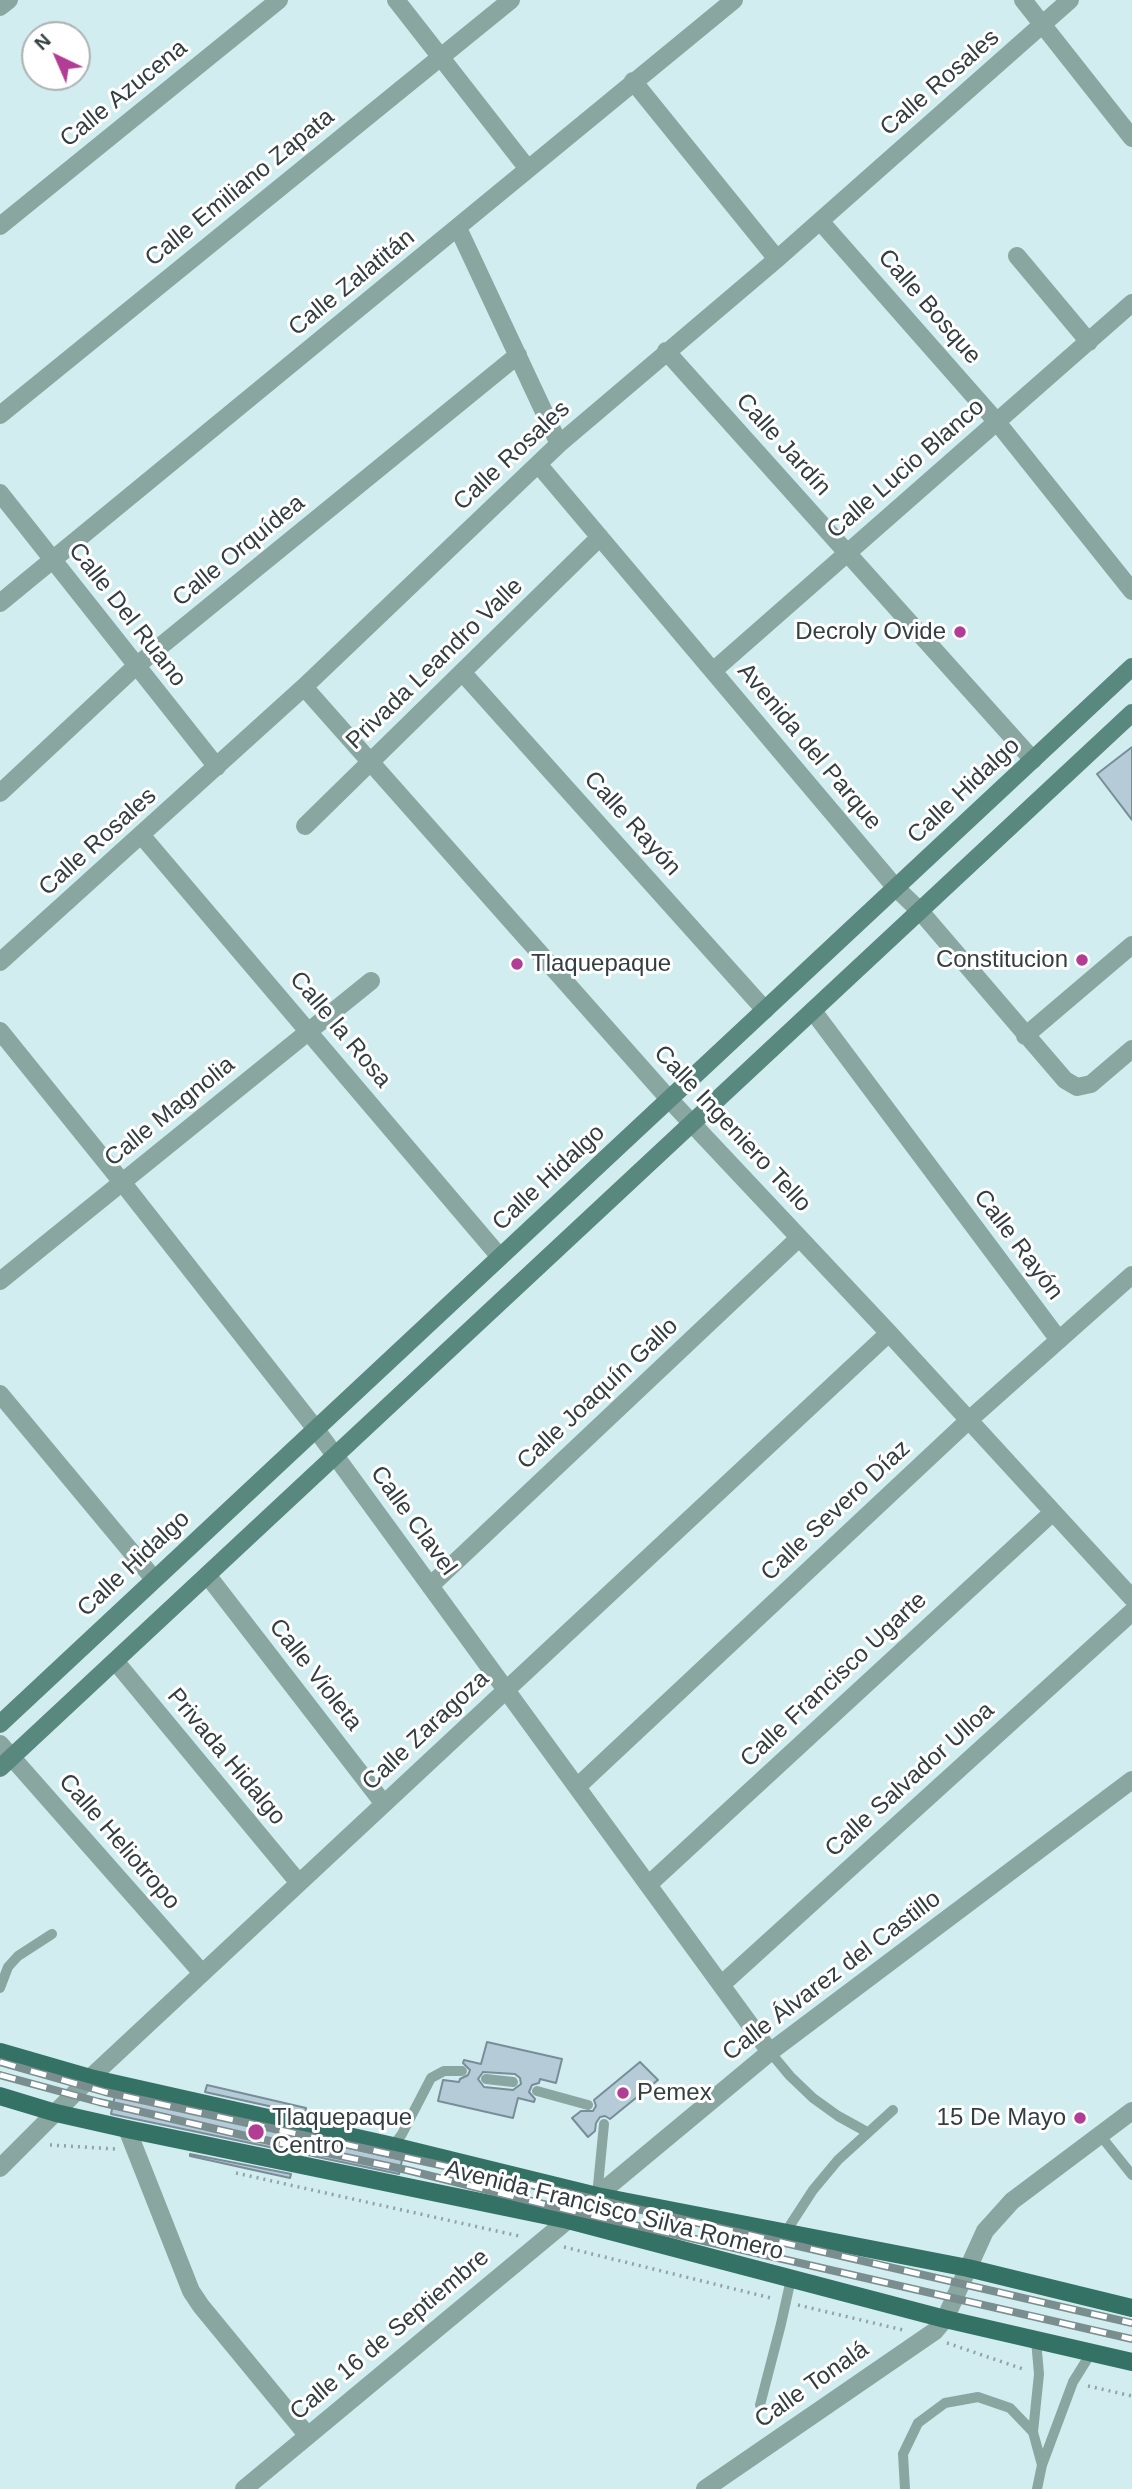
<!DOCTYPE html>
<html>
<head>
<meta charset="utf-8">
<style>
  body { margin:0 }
  #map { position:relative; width:1132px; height:2489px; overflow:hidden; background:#d1edf0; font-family:Helvetica,sans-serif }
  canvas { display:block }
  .north { position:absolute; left:21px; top:21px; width:70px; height:70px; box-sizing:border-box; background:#fff; border:2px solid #adb2b3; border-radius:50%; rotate:316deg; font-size:19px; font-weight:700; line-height:28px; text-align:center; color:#333e40 }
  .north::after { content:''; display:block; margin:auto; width:24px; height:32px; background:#b23d94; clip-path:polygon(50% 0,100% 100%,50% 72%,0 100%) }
</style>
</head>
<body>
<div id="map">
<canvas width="1132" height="2489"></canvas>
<div class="north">N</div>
</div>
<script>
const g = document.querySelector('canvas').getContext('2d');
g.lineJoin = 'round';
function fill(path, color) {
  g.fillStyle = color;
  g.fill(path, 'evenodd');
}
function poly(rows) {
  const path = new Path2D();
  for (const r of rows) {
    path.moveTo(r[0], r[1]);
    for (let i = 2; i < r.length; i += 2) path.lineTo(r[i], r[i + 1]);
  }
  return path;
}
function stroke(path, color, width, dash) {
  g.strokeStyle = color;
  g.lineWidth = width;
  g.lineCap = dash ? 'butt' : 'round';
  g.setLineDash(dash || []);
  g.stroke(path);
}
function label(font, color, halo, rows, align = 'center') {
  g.font = font + ' Helvetica,sans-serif';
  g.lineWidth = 6;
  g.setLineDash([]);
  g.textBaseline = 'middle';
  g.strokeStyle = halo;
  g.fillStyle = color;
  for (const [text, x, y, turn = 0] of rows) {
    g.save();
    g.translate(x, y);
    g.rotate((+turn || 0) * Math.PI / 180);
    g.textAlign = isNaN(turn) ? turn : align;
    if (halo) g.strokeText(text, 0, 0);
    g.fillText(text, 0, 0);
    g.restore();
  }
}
const building = poly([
  [1132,747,1132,820,1097,774,1132,747],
  [487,2042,562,2059,556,2083,540,2079,539,2083,532,2085,529,2092,535,2099,534,2102,518,2098,513,2118,438,2101,443,2080,459,2082,460,2079,468,2075,470,2070,463,2063,464,2060,481,2064,487,2042],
  [483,2072,515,2074,520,2078,521,2084,513,2090,484,2087,478,2079,483,2072],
  [640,2062,658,2080,610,2119,605,2116,600,2117,596,2123,595,2131,588,2137,572,2118,581,2111,593,2111,596,2106,594,2100,640,2062],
  [207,2085,306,2108,305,2114,205,2092,207,2085],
  [115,2095,402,2160,399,2174,111,2114,115,2095],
  [190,2154,291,2174,290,2178,190,2156,190,2154]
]);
const path = poly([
  [50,2145,116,2149],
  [236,2173,519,2236],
  [564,2247,771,2298],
  [798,2305,903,2330],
  [947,2343,1023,2369],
  [1088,2386,1132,2396]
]);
const lane = poly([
  [0,1988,8,1967,18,1956,52,1934],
  [770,2052,790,2076,813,2098,838,2116,867,2132],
  [486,2079,513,2082],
  [537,2091,588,2105],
  [1100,2135,1132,2175],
  [393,2146,402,2134,431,2078,444,2071,462,2071],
  [597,2196,604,2124],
  [785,2233,813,2190,838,2160,893,2110],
  [1036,2340,1039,2374,1033,2432,1042,2465,1037,2489],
  [760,2405,781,2324,791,2279],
  [1042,2465,1073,2382,1091,2353],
  [905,2489,903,2454,918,2423,945,2403,978,2397,1010,2408,1033,2432]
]);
const street = poly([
  [396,0,528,169],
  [1023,0,1132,138],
  [0,7,9,0],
  [633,81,777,259],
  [820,221,997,422,1132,591],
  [0,226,279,0],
  [458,228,559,444],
  [1017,256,1089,342],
  [666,351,1033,760],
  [0,415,511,0],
  [538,464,896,888,920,911,1065,1080,1077,1087,1091,1084,1132,1049],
  [0,493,217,767],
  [0,603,734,0],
  [713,671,1132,303],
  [462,672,765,1010],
  [304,687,669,1099,889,1333,1132,1598],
  [0,793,135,667,518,355],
  [305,826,600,537],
  [142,836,500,1257],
  [0,962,304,687,559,444,777,259,1070,0],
  [813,1011,1059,1340],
  [0,1031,122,1182,315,1428,770,2052],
  [1025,1036,1132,945],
  [0,1281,371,981],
  [0,1394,154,1579],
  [208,1576,384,1804],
  [430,1586,799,1238],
  [116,1662,299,1883],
  [0,1744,202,1973],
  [577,1787,969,1420,1132,1275],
  [648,1885,1053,1512],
  [721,1985,1132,1612],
  [127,2129,191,2291,201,2306,308,2436],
  [0,2168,90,2078,889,1333],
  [244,2489,770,2052,1132,1780],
  [705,2489,935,2331,945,2319,985,2231,1012,2201,1132,2111]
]);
const secondary = poly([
  [0,1724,1132,667],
  [0,1768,1132,713]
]);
const primary = poly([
  [0,2052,90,2078,393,2146,597,2196,968,2268,1132,2308],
  [0,2096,56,2113,127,2129,568,2220,945,2319,1132,2362]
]);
const rail = poly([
  [0,2062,105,2092,555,2190,1132,2323],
  [0,2075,99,2102,246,2136,407,2170,551,2206,1132,2339]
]);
const markers = [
  [960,632,7,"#b23d94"],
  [1082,960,7,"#b23d94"],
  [517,964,7,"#b23d94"],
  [623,2093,7,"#b23d94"],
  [1080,2118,7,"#b23d94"],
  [256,2132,9,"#b23d94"]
];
const streetNames = [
  ["Calle Rosales",940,83,-41],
  ["Calle Azucena",124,94,-39],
  ["Calle Emiliano Zapata",240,188,-39],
  ["Calle Zalatitán",352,283,-39],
  ["Calle Bosque",929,307,49],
  ["Calle Jardín",783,445,48],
  ["Calle Rosales",512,456,-43],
  ["Calle Lucio Blanco",906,469,-41],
  ["Calle Orquídea",239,551,-39],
  ["Calle Del Ruano",127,615,52],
  ["Privada Leandro Valle",435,664,-44],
  ["Avenida del Parque",809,747,50],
  ["Calle Hidalgo",964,791,-43],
  ["Calle Rayón",632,824,48],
  ["Calle Rosales",98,842,-42],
  ["Calle la Rosa",340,1030,50],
  ["Calle Magnolia",170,1112,-39],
  ["Calle Ingeniero Tello",732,1129,47],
  ["Calle Hidalgo",549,1178,-43],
  ["Calle Rayón",1018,1245,53],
  ["Calle Joaquín Gallo",598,1394,-43],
  ["Calle Severo Díaz",836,1511,-43],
  ["Calle Clavel",413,1521,54],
  ["Calle Hidalgo",134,1564,-43],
  ["Calle Violeta",315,1675,52],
  ["Calle Francisco Ugarte",834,1680,-43],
  ["Calle Zaragoza",426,1731,-43],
  ["Privada Hidalgo",226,1757,50],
  ["Calle Salvador Ulloa",910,1780,-42],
  ["Calle Heliotropo",119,1842,49],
  ["Calle Álvarez del Castillo",832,1976,-37],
  ["Avenida Francisco Silva Romero",614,2211,14],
  ["Calle 16 de Septiembre",390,2335,-40],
  ["Calle Tonalá",812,2385,-35]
];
const poiNames = [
  ["Decroly Ovide",946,632],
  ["Constitucion",1068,960],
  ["Tlaquepaque",531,964,"left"],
  ["Pemex",637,2093,"left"],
  ["Tlaquepaque",272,2118,"left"],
  ["Centro",272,2146,"left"],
  ["15 De Mayo",1066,2118]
];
fill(building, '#b6cbd8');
stroke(building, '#788d98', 2);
stroke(path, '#90a4a7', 3.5, [2, 5]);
stroke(lane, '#89a7a0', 10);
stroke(street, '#89a7a0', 18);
stroke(secondary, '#59887e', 18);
stroke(primary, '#347266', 18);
stroke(rail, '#7a8d8f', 8);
stroke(rail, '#fff', 5, [16]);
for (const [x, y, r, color] of markers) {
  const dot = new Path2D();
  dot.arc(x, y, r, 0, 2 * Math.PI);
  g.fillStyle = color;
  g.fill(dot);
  stroke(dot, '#fff', 2.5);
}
label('24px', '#333e40', '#fff', streetNames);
label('24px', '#333e40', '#fff', poiNames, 'right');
</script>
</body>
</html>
